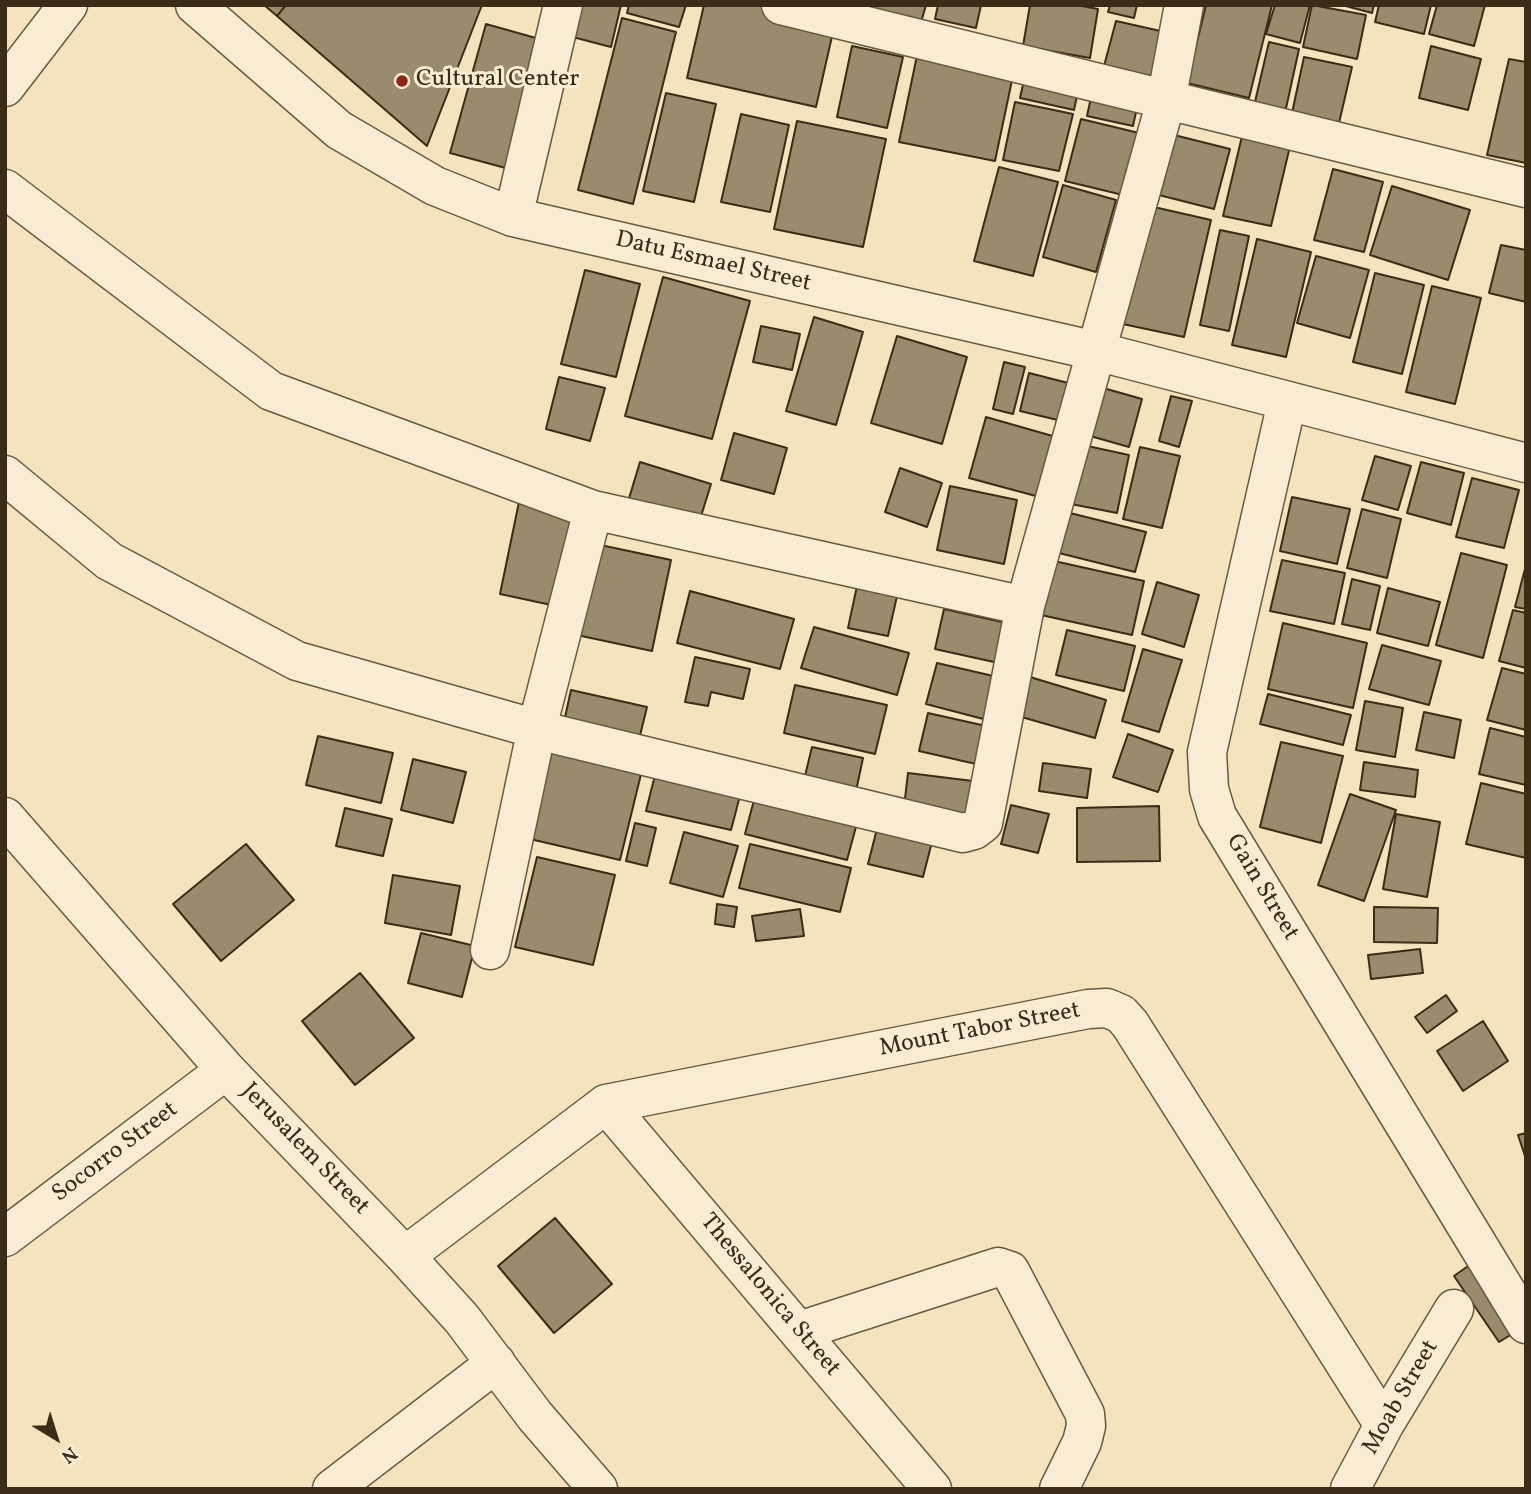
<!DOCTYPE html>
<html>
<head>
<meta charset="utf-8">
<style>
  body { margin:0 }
  #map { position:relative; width:1531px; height:1494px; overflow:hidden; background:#f4e3bd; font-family:Vollkorn,serif }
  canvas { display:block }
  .frame { position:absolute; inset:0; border:7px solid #3b2c17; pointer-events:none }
  .north { position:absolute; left:21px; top:1403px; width:70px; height:70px; -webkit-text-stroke:5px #f8edd4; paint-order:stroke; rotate:142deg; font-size:19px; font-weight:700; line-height:28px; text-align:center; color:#3b2c17 }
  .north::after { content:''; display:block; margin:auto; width:24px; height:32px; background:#3b2c17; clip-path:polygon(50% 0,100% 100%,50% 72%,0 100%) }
</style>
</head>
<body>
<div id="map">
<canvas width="1531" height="1494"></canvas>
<div class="frame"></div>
<div class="north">N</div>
</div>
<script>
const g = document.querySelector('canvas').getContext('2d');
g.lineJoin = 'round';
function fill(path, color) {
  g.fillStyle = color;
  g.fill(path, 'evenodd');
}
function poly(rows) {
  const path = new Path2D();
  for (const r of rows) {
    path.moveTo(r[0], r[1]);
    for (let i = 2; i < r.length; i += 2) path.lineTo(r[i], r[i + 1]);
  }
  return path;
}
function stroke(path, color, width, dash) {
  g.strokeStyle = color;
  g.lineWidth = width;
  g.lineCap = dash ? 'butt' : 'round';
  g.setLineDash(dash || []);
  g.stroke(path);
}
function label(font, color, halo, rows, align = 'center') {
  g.font = font + ' Vollkorn,serif';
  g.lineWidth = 6;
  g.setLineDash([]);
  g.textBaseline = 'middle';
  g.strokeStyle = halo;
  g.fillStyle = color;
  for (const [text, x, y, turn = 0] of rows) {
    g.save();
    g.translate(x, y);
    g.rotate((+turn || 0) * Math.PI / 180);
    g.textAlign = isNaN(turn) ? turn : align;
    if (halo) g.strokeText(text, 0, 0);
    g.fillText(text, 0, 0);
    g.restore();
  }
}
const building = poly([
  [264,5,286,5,277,16,264,5],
  [286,5,482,5,427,146,277,16,286,5],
  [572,5,621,5,611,47,565,35,572,5],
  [629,5,686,5,679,27,627,13,629,5],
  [704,5,758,5,835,23,816,107,687,78,704,5],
  [857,5,926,5,920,26,857,5],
  [938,5,981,5,976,28,935,19,938,5],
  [1030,5,1077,5,1098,9,1090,58,1023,46,1030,5],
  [1110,5,1137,5,1134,18,1108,12,1110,5],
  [1206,5,1272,5,1249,98,1187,83,1206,5],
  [1275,5,1310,5,1300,43,1266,34,1275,5],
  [1312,5,1366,15,1357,59,1303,47,1312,5],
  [1342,5,1374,5,1372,13,1342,5],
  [1379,5,1431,5,1424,34,1375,22,1379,5],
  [1437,5,1485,5,1474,46,1429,34,1437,5],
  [622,18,676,32,633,204,578,190,622,18],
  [1116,21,1165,32,1152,82,1103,70,1116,21],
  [486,24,550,42,513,170,450,153,486,24],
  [1269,42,1299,49,1285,113,1254,106,1269,42],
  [852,46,903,57,887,128,837,117,852,46],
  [919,46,1015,66,995,161,899,142,919,46],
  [1431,46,1481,59,1468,110,1419,98,1431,46],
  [1304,57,1352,67,1339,123,1292,113,1304,57],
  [1509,59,1526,62,1526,163,1487,155,1509,59],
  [1026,71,1080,82,1074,110,1020,98,1026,71],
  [1093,88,1139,98,1133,126,1087,116,1093,88],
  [666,93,716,104,694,202,643,191,666,93],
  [1015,102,1073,114,1059,171,1003,160,1015,102],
  [741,114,789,125,770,212,721,202,741,114],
  [1081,119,1139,133,1123,195,1065,181,1081,119],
  [797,121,886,139,863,247,774,229,797,121],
  [1243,132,1291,142,1271,226,1223,216,1243,132],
  [1166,133,1230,149,1214,209,1151,193,1166,133],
  [999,167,1058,182,1033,276,974,261,999,167],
  [1333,169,1383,182,1364,252,1314,240,1333,169],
  [1063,185,1116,200,1096,272,1043,257,1063,185],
  [1392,186,1470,210,1448,280,1370,255,1392,186],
  [1145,205,1211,220,1184,337,1118,323,1145,205],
  [1220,230,1249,236,1229,331,1200,325,1220,230],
  [1257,239,1311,252,1286,357,1232,345,1257,239],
  [1501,245,1526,250,1526,302,1489,293,1501,245],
  [1316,256,1369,270,1350,338,1297,323,1316,256],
  [585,270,640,284,616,377,561,364,585,270],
  [1375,273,1424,285,1402,374,1353,362,1375,273],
  [663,277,750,301,712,439,625,416,663,277],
  [1432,286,1481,298,1455,404,1406,392,1432,286],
  [814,317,863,332,836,425,786,411,814,317],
  [761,326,800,334,792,370,753,362,761,326],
  [897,336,967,357,942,444,871,423,897,336],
  [1004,362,1025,367,1013,414,993,409,1004,362],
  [1029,373,1072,384,1062,421,1020,411,1029,373],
  [559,377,605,388,590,441,546,429,559,377],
  [1089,384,1142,399,1129,447,1076,432,1089,384],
  [1171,396,1192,401,1179,447,1159,441,1171,396],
  [986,417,1063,439,1047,499,969,478,986,417],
  [734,433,787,448,774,494,721,480,734,433],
  [1078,444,1129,455,1117,513,1066,503,1078,444],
  [1140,447,1180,456,1162,528,1123,519,1140,447],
  [1375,456,1411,466,1398,510,1362,500,1375,456],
  [640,462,711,484,698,526,627,505,640,462],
  [1421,462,1464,473,1451,525,1407,513,1421,462],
  [900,468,942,483,927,527,885,512,900,468],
  [1472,478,1519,490,1504,548,1456,537,1472,478],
  [950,486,1017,500,1004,564,937,550,950,486],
  [1292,497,1350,509,1337,564,1280,551,1292,497],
  [519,502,576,514,556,606,500,594,519,502],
  [1362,509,1401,519,1387,578,1347,568,1362,509],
  [1066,512,1146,532,1135,572,1055,552,1066,512],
  [591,543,671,560,652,651,572,634,591,543],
  [1461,553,1507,565,1483,658,1436,645,1461,553],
  [1282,560,1345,573,1334,624,1270,611,1282,560],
  [1054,561,1144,581,1132,635,1041,615,1054,561],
  [1526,565,1526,609,1515,607,1526,565],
  [1352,579,1380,586,1370,630,1342,624,1352,579],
  [1157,582,1199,595,1184,647,1142,634,1157,582],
  [857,586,897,596,888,636,848,628,857,586],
  [1388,588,1440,602,1428,646,1377,633,1388,588],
  [690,591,794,619,780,669,677,643,690,591],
  [944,609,1011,624,1003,664,935,649,944,609],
  [1513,610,1526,613,1526,668,1499,661,1513,610],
  [1283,623,1367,643,1353,708,1268,689,1283,623],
  [814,627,909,653,897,695,801,668,814,627],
  [1067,630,1135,646,1124,691,1056,675,1067,630],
  [1382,645,1441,661,1429,705,1369,689,1382,645],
  [1143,649,1182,660,1159,732,1122,721,1143,649],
  [695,657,750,669,743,699,711,692,708,706,685,702,695,657],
  [937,663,1002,678,991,721,926,704,937,663],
  [1502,668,1526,674,1526,730,1487,720,1502,668],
  [1030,677,1106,700,1095,738,1018,716,1030,677],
  [795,685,887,705,875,754,784,733,795,685],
  [571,690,647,707,637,748,562,731,571,690],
  [1268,694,1351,715,1343,745,1260,724,1268,694],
  [1365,701,1403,708,1395,757,1356,750,1365,701],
  [1424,712,1461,720,1454,758,1416,750,1424,712],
  [928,713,986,726,976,764,919,751,928,713],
  [1490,728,1526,737,1526,785,1479,774,1490,728],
  [1128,734,1173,750,1158,792,1113,777,1128,734],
  [318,736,393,753,381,803,306,785,318,736],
  [554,737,645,758,620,860,530,839,554,737],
  [1281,742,1343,756,1321,843,1260,827,1281,742],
  [812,747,863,758,856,791,804,780,812,747],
  [413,759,466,772,453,823,401,810,413,759],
  [1364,762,1418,770,1415,797,1360,790,1364,762],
  [1043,763,1091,769,1087,798,1039,791,1043,763],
  [657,767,742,788,731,830,646,811,657,767],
  [908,773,981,782,976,824,903,815,908,773],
  [1481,783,1526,794,1526,858,1466,844,1481,783],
  [758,785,860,812,847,860,745,834,758,785],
  [1350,794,1396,810,1364,901,1318,885,1350,794],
  [1011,805,1049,814,1038,853,1001,844,1011,805],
  [1159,806,1160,861,1077,862,1077,808,1159,806],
  [345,808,392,819,383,856,336,846,345,808],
  [1396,814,1440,822,1427,897,1383,889,1396,814],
  [880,817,935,830,923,877,868,864,880,817],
  [635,823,656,828,647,866,626,861,635,823],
  [684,832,738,846,723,897,670,883,684,832],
  [246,844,294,900,221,961,173,904,246,844],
  [750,844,851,868,840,912,739,888,750,844],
  [537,857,615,875,593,965,515,947,537,857],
  [393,875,460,886,451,935,385,923,393,875],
  [717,904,737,907,734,927,715,924,717,904],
  [1374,907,1438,908,1437,943,1374,942,1374,907],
  [800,909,804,936,756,941,752,916,800,909],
  [421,933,475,946,462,997,408,983,421,933],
  [1420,949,1423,973,1371,979,1368,955,1420,949],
  [360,973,414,1038,355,1085,302,1021,360,973],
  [1446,995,1457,1011,1427,1033,1415,1017,1446,995],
  [1483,1021,1508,1061,1463,1091,1437,1051,1483,1021],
  [1526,1133,1526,1159,1518,1135,1526,1133],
  [555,1218,612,1284,554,1333,498,1266,555,1218],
  [1471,1264,1517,1331,1499,1342,1454,1276,1471,1264]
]);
const minor = poly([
  [195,5,339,130,435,186,513,217,1096,351,1526,463],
  [781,5,1526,188],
  [5,87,68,5],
  [5,189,271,391,593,510,1025,606],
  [513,217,563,5],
  [1287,402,1207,752,1209,789,1217,816,1526,1324],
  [5,475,109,561,297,661,554,734,963,833,974,830,983,823,1025,606,1166,101,1184,5],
  [5,817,226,1070,405,1256,462,1319,535,1416,598,1489],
  [490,950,537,728,593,510],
  [606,1104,932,1489],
  [5,1237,226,1070],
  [405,1256,606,1104,1088,1009,1107,1008,1121,1014,1130,1024,1384,1425],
  [799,1331,998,1267,1010,1271,1085,1414,1086,1426,1082,1442,1059,1489],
  [332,1489,496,1363],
  [1350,1489,1384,1425,1454,1309]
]);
const markers = [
  [402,81,7,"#8f2418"]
];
const poiNames = [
  ["Cultural Center",416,81]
];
const streetNames = [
  ["Datu Esmael Street",713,263,13],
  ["Gain Street",1261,888,59],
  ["Mount Tabor Street",980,1031,-11],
  ["Jerusalem Street",304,1150,46],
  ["Socorro Street",116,1153,-37],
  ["Thessalonica Street",769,1296,50],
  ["Moab Street",1402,1398,-60]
];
fill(building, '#9b8b6d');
stroke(building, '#3b2c17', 2);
stroke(minor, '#695a40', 41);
stroke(minor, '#f8edd4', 38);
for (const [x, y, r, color] of markers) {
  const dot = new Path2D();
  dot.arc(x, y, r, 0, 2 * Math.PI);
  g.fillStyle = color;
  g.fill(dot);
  stroke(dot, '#f8edd4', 2.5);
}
label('24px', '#3b2c17', '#f8edd4', poiNames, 'left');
label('24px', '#3b2c17', '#f8edd4', streetNames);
</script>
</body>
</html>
